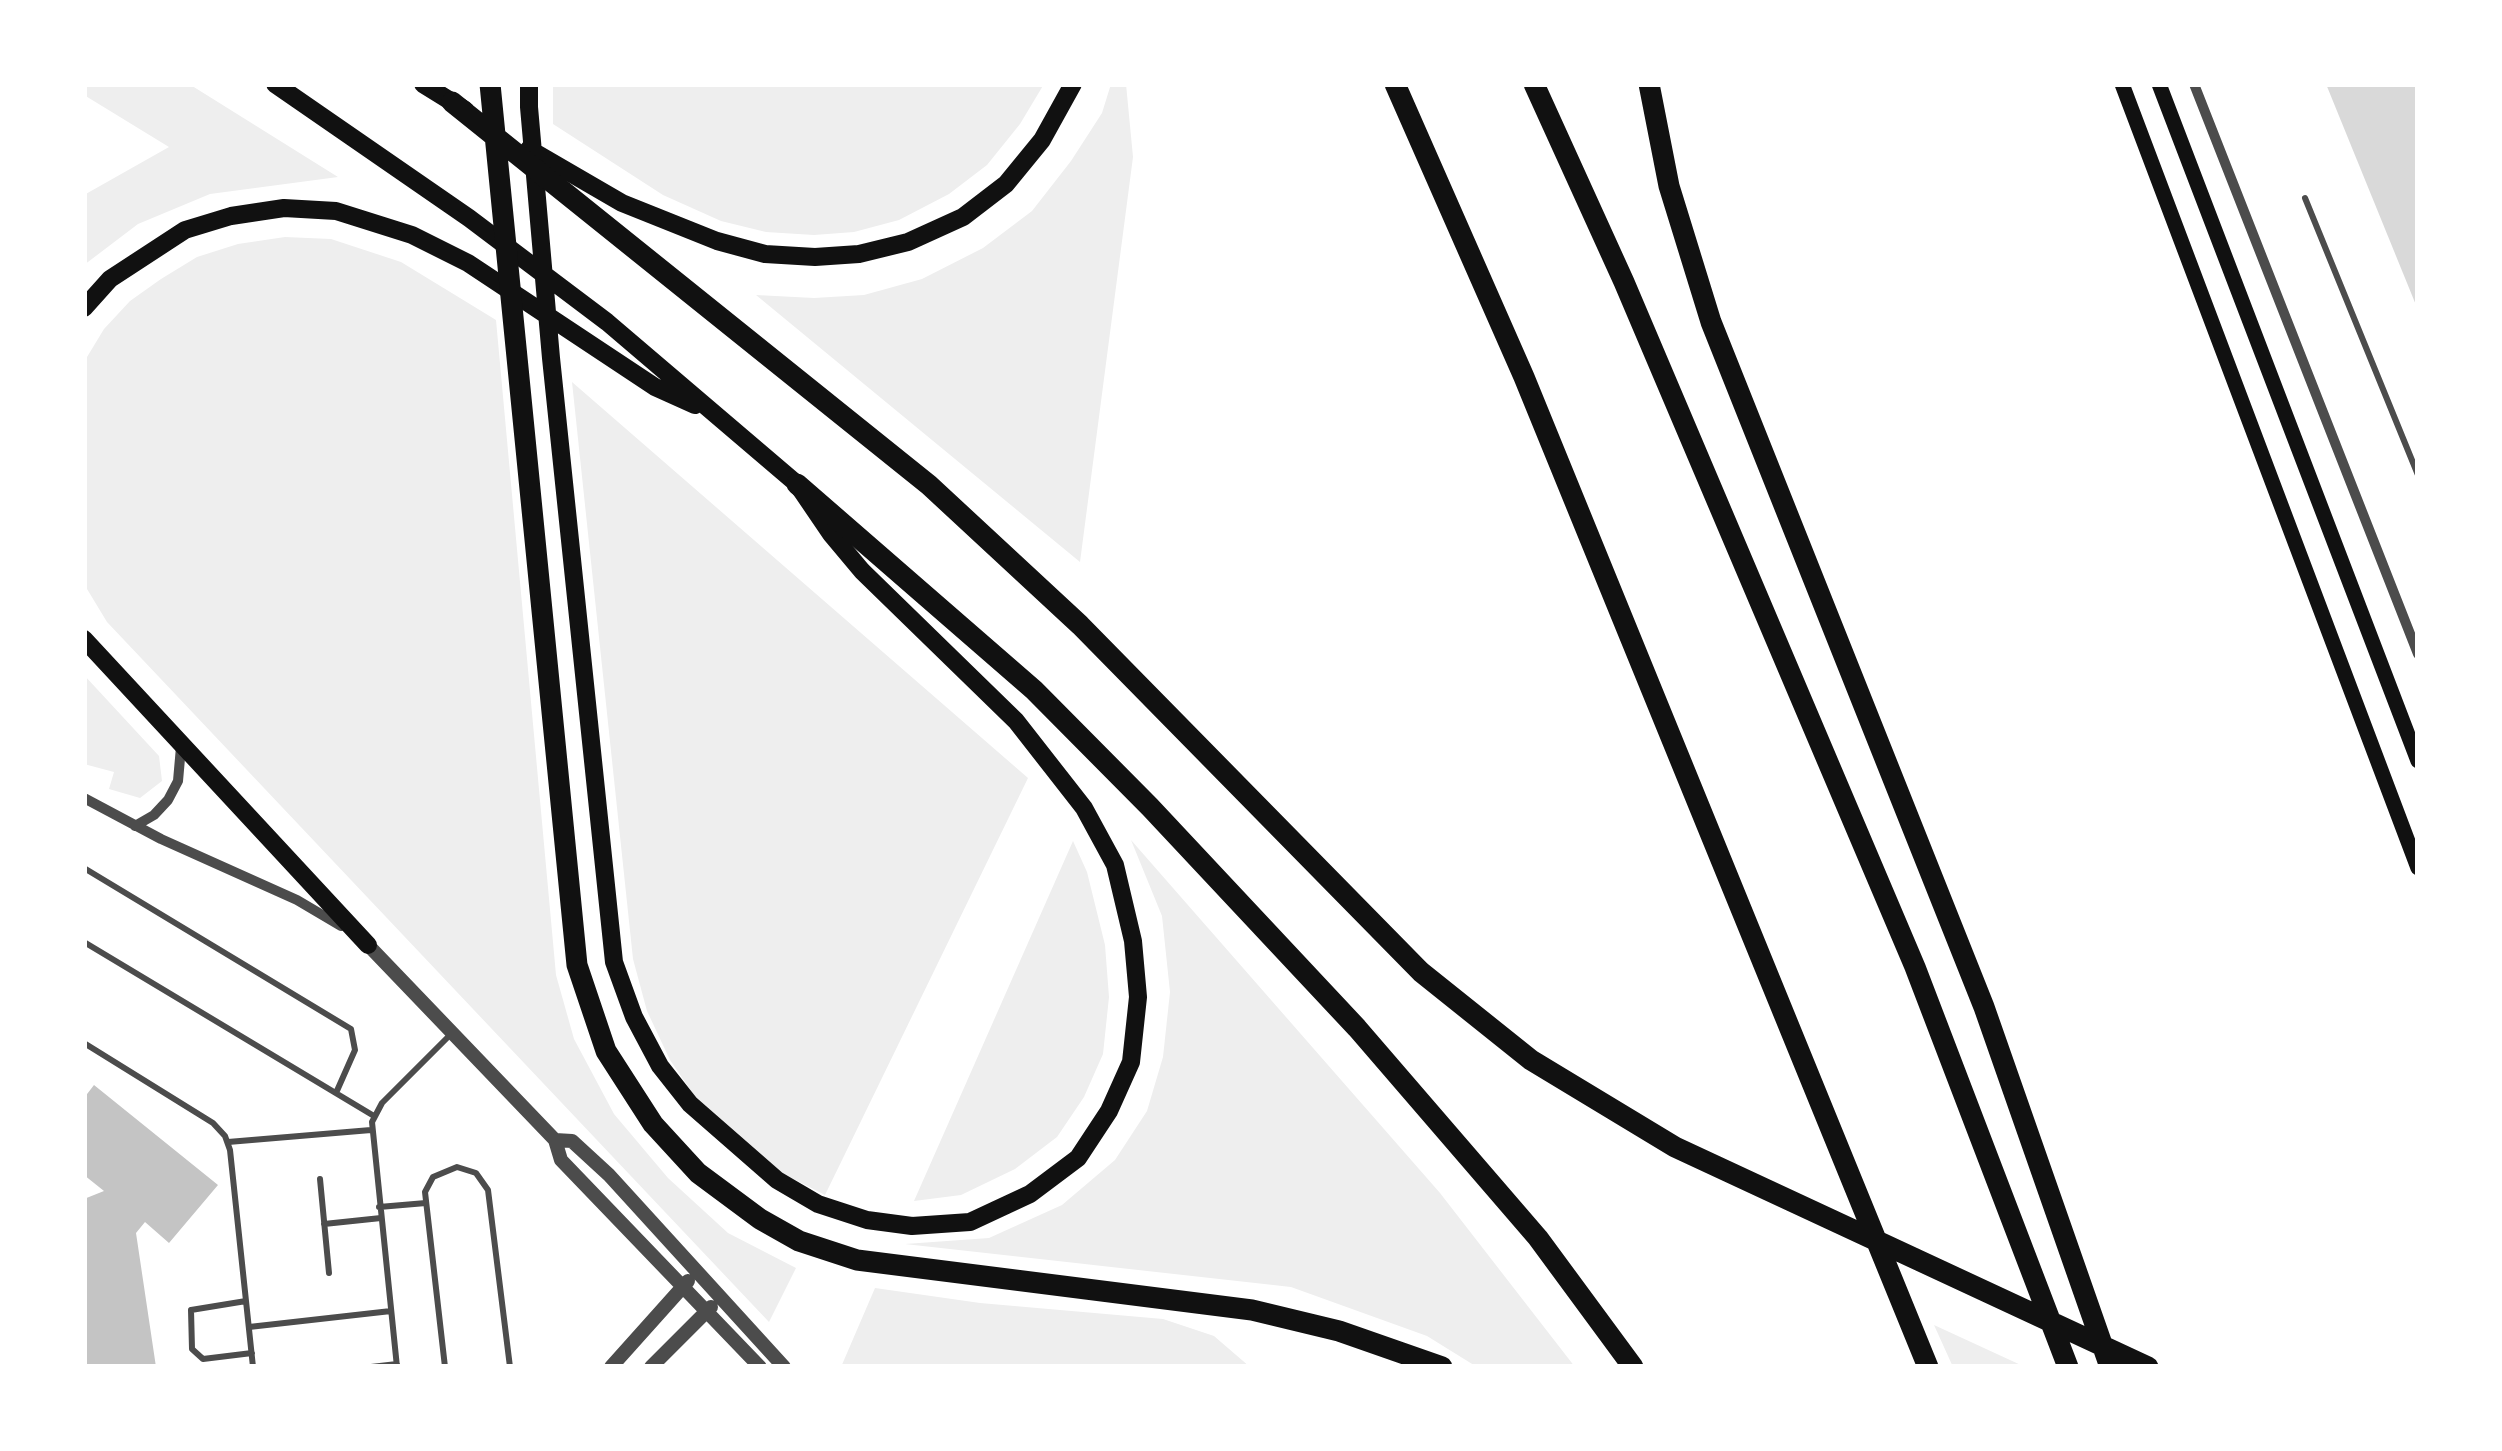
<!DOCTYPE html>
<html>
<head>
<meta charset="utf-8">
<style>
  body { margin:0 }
  #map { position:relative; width:2502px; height:1451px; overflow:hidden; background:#fff; font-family:Poppins,sans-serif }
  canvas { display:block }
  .frame { position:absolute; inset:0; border:87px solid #fff; pointer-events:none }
</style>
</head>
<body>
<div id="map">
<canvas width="2502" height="1451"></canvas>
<div class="frame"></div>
</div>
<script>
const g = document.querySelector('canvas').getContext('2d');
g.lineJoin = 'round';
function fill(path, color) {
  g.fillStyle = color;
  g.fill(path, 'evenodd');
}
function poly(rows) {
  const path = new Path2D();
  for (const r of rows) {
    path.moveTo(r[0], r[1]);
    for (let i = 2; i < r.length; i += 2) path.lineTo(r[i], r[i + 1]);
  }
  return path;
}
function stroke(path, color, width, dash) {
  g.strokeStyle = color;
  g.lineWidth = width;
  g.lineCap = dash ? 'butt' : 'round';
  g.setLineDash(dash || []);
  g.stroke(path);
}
const green = poly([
  [84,84,189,84,338,177,210,194,138,224,84,265,84,195,169,147,84,95],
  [553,84,1044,84,1020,124,987,165,949,194,899,220,854,232,814,235,766,232,721,221,663,195,553,124],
  [1111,84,1126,84,1133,157,1080,562,756,295,814,298,864,295,922,279,983,248,1032,211,1071,161,1102,113],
  [285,237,331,239,401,262,496,320,556,975,574,1039,614,1114,668,1178,728,1233,796,1268,769,1322,107,622,84,584,84,362,104,329,130,301,161,279,197,257,238,244],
  [572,382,1028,778,825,1195,782,1173,698,1101,670,1060,647,1011,633,959],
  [84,675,159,756,162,781,140,798,109,789,114,772,84,764],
  [1131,840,1440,1193,1575,1367,1477,1367,1427,1336,1291,1287,905,1244,989,1238,1062,1205,1115,1160,1147,1111,1163,1057,1170,992,1162,916],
  [1073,841,1087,872,1105,945,1109,997,1103,1054,1084,1097,1057,1137,1015,1169,961,1195,914,1201],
  [875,1288,980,1303,1163,1319,1214,1336,1250,1367,841,1367],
  [1934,1325,2023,1366,2023,1367,1953,1367]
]);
const water = poly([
  [2326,84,2418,84,2418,310]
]);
const building = poly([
  [94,1085,218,1185,169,1243,145,1222,136,1233,156,1367,84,1367,84,1199,104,1191,84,1175,84,1098]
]);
const service = poly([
  [2305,198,2418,475],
  [84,868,351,1029,355,1050,336,1093],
  [84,942,374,1116],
  [84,1043,213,1123,225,1136,230,1150,253,1367],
  [228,1142,371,1130],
  [320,1179,329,1273],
  [379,1207,426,1203],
  [324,1224,381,1218],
  [246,1301,191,1310,192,1349,203,1359,252,1353],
  [249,1327,391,1311],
  [371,1367,397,1364],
  [397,1367,372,1122,382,1103,450,1035],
  [445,1367,425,1192,433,1177,457,1167,476,1173,488,1190,510,1367]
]);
const minor = poly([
  [2194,84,2418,654],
  [84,798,161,839,297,900,341,926],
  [135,826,154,815,168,800,178,781,181,747]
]);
const tertiary = poly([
  [368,945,555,1140,561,1160,760,1367],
  [555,1140,572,1141,609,1175,784,1367],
  [611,1367,688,1281],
  [651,1367,711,1307]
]);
const secondary = poly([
  [2122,84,2418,868],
  [2159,84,2418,761]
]);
const trunk = poly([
  [275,84,469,218,607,322,797,484,831,534,862,571,1016,721,1084,808,1115,865,1133,941,1138,997,1131,1062,1109,1111,1078,1158,1030,1194,970,1222,912,1226,867,1220,818,1204,777,1180,690,1104,660,1066,634,1017,614,962,551,358,529,107,529,84],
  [423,84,465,110],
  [529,149,622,203,717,241,765,254,815,257,859,254,908,242,963,217,1006,184,1042,140,1073,84],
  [84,308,110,279,185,230,231,216,284,208,336,211,412,235,468,263,655,387,695,405],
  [84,639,368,945]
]);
const motorway = poly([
  [490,84,577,965,606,1051,653,1124,698,1173,760,1219,799,1241,857,1260,1252,1310,1339,1331,1442,1367],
  [1395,84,1524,377,1928,1367],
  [1534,84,1624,282,1915,967,2068,1367],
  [1649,84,1669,186,1711,322,1984,1007,2110,1367],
  [452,102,929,485,1080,625,1421,972,1531,1060,1675,1147,2148,1367],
  [797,484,1034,690,1150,807,1357,1028,1538,1238,1633,1367]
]);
fill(green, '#eee');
fill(water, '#d9d9d9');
fill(building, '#c4c4c4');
stroke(service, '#4c4c4c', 6);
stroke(minor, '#4c4c4c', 10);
stroke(tertiary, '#4c4c4c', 14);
stroke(secondary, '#111', 15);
stroke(trunk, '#111', 18);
stroke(motorway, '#111', 21);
</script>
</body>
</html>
